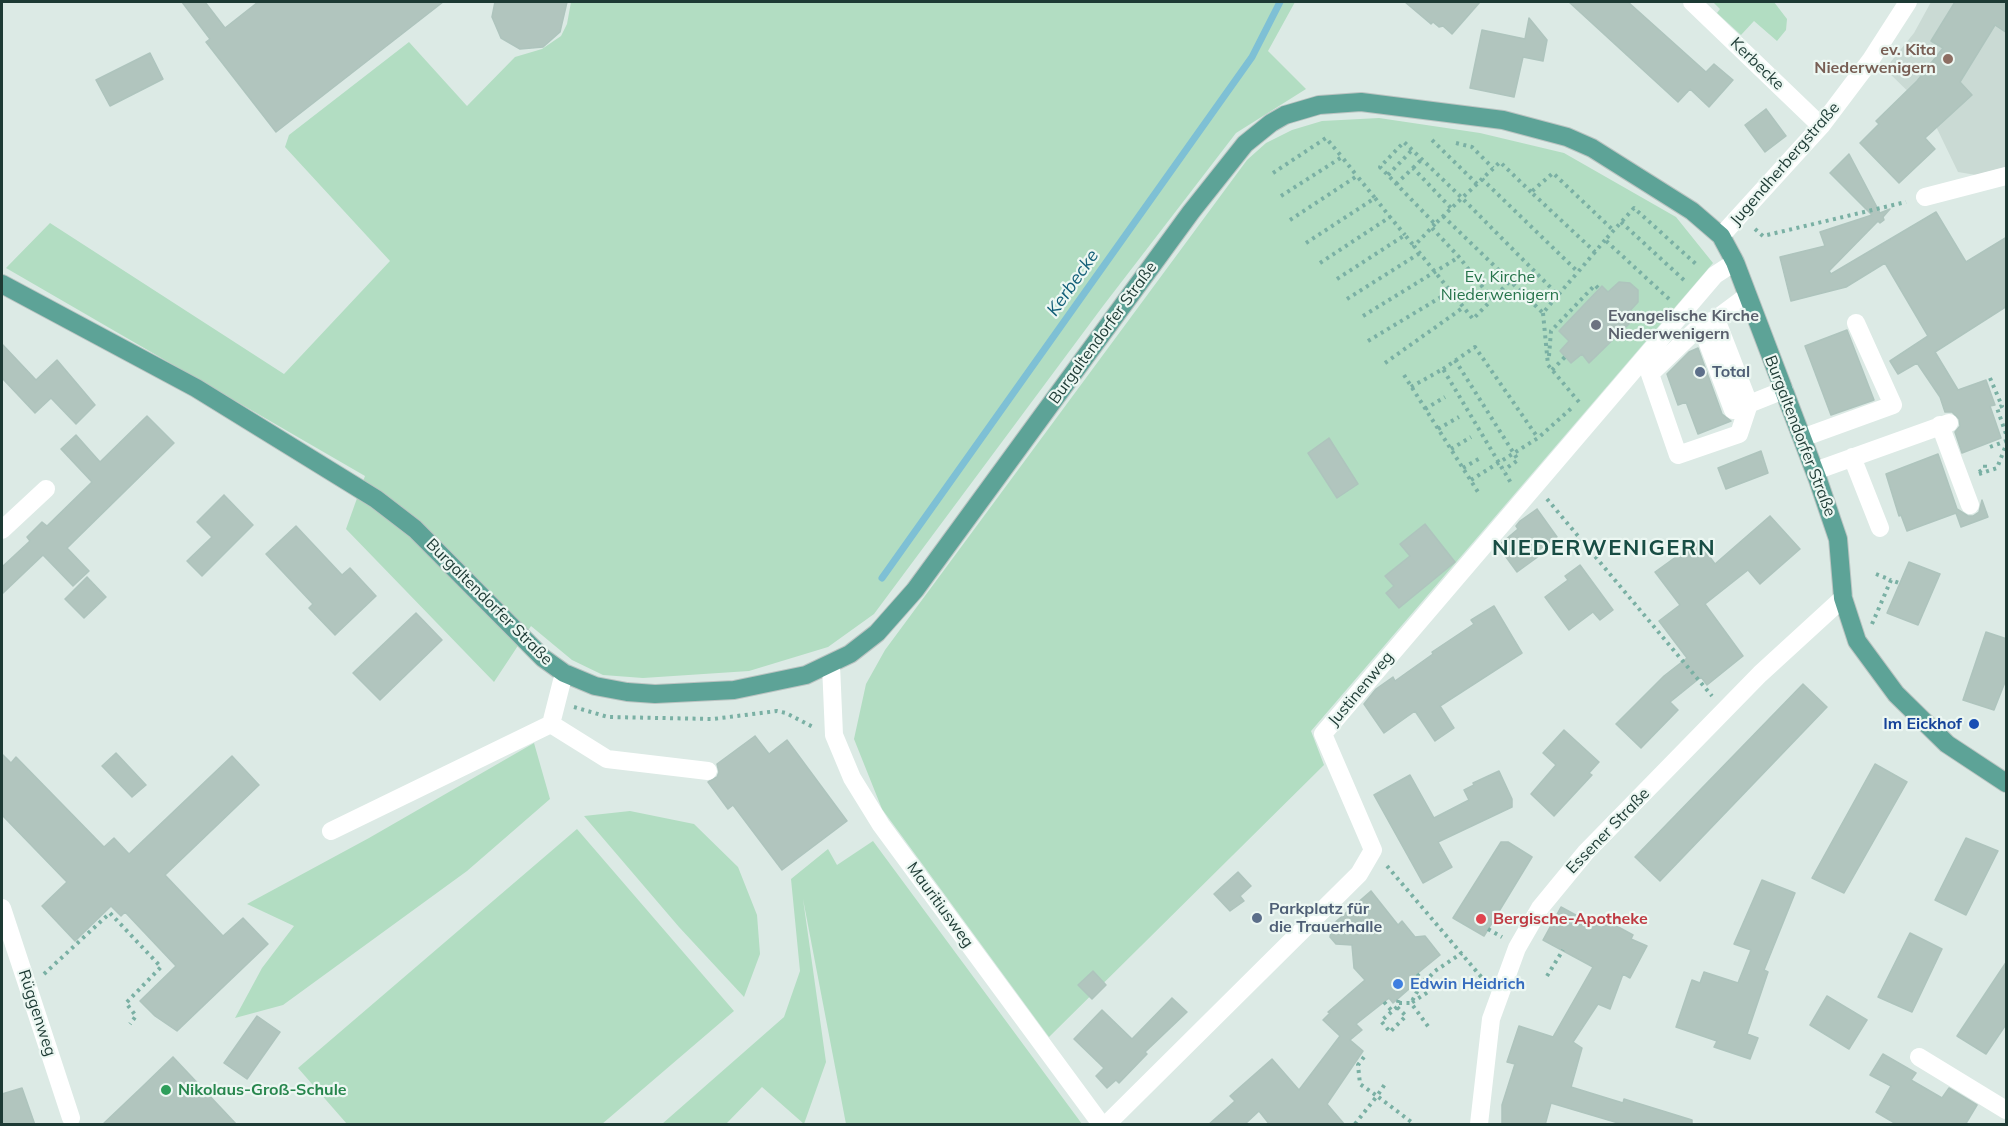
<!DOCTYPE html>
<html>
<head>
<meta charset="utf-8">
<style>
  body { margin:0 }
  #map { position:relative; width:2008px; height:1126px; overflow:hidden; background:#dceae5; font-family:Mulish,sans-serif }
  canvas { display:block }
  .frame { position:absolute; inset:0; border:3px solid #1d3a34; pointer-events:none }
</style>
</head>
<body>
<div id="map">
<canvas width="2008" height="1126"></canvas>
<div class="frame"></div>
</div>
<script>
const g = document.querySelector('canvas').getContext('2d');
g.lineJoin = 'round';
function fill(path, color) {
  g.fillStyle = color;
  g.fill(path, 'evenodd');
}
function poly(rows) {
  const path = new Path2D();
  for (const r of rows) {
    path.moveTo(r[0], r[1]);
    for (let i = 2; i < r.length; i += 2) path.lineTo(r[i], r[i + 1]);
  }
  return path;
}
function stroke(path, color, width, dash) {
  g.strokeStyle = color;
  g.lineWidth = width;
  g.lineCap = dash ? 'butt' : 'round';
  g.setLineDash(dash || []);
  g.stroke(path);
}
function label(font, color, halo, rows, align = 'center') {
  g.font = font + ' Mulish,sans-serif';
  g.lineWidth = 4.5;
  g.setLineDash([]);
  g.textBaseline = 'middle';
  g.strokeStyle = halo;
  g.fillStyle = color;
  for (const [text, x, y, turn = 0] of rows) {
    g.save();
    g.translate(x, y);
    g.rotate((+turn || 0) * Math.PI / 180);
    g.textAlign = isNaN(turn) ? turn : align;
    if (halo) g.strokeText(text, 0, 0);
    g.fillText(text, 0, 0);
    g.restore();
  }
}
const built = poly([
  [1931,2,2006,2,2006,167,1976,175,1958,172,1929,112,1885,69,1914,33]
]);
const green = poly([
  [571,2,1295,2,1268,51,1306,89,1236,133,1103,306,874,614,828,647,749,671,643,678,603,675,572,660,531,626,494,682,346,529,365,476,6,268,50,223,284,374,390,261,285,147,289,135,409,42,467,106,515,57,542,49,561,36,567,24],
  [1713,2,1774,2,1787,19,1786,30,1777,41,1754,21,1741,35,1717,13,1720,9],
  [1379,118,1480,133,1564,153,1676,217,1713,263,1311,731,1324,765,1049,1037,882,809,854,739,866,684,885,650,1247,160,1266,143,1292,130,1322,121],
  [534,743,550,799,467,871,283,1005,235,1018,262,968,294,926,247,904,369,838],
  [630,811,694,824,738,867,757,915,760,954,744,997,679,927,584,816],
  [577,829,734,1011,602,1124,347,1124,298,1068],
  [873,841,1082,1124,846,1124,803,899,826,1062,804,1124,762,1087,726,1124,662,1124,784,1017,800,971,791,879,828,849,837,865]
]);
const stream = poly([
  [882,578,1252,57,1280,2]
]);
const building = poly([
  [182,2,205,2,225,28,258,2,443,2,276,132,206,42,210,39,182,2],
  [495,2,567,2,560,32,543,47,520,49,501,38,492,17,495,2],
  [1405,2,1480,2,1452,34,1443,26,1439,27,1433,22,1431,24,1405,2],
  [1569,2,1628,2,1706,72,1714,64,1733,80,1709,107,1690,89,1678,102,1569,2],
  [1955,2,2000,2,2007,5,2007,33,1995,25,1960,82,1972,95,1925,138,1935,149,1899,183,1860,143,1879,124,1876,121,1917,81,1943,48,1931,41,1955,2],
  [1529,18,1547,40,1543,61,1523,57,1514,97,1470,88,1482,30,1525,39,1529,18],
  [150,53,163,79,110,106,96,80,150,53],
  [1766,109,1786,136,1765,152,1745,125,1766,109],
  [1849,154,1880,213,1890,209,1883,217,1884,220,1880,223,1878,221,1829,271,1831,274,1936,212,1966,262,2007,237,2007,306,1935,352,1958,390,1986,380,1995,405,1990,406,2001,438,1962,453,1955,432,1960,426,1959,419,1952,412,1945,412,1940,397,1917,363,1898,374,1890,361,1928,336,1885,263,1846,287,1791,301,1780,257,1825,246,1820,232,1872,215,1830,173,1849,154],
  [1619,282,1630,283,1638,290,1638,302,1628,313,1634,319,1589,363,1582,354,1571,363,1560,351,1569,341,1559,331,1602,286,1608,292,1619,282],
  [1847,330,1874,400,1831,415,1805,346,1847,330],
  [2,344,36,380,57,360,95,405,76,424,51,398,35,413,2,378,2,344],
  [1698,348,1722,414,1731,421,1698,434,1686,402,1678,405,1667,374,1689,352,1698,348],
  [147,416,174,443,67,548,89,571,73,586,43,555,2,594,2,567,30,541,27,537,42,522,47,526,92,482,61,449,76,435,100,462,147,416],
  [1329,438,1358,484,1337,498,1308,453,1329,438],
  [1761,451,1768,473,1726,489,1718,468,1761,451],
  [1938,454,1957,509,1968,516,1973,516,1979,512,1982,500,1988,517,1961,527,1956,513,1907,531,1901,515,1899,516,1886,474,1938,454],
  [224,495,253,525,202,576,187,561,212,537,197,522,224,495],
  [1537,509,1557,537,1536,552,1539,556,1517,572,1498,546,1518,529,1516,526,1520,521,1537,509],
  [1770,516,1800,549,1760,584,1748,570,1705,604,1743,656,1707,685,1701,677,1670,702,1678,710,1641,748,1616,724,1664,676,1687,658,1659,621,1680,605,1655,572,1698,541,1715,564,1770,516],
  [1425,524,1455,562,1399,608,1386,593,1394,586,1385,576,1410,556,1400,544,1425,524],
  [296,526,342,575,350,568,376,596,335,635,309,608,313,604,266,554,296,526],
  [1909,562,1940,574,1918,625,1887,613,1909,562],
  [1580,565,1613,610,1600,620,1593,612,1569,630,1545,597,1568,580,1565,576,1580,565],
  [87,577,106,597,84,618,65,599,87,577],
  [1494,606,1522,653,1440,706,1454,728,1435,741,1415,711,1384,733,1364,704,1376,689,1393,677,1395,681,1433,654,1432,652,1474,624,1471,620,1494,606],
  [416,613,442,640,380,700,353,673,416,613],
  [1986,632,2007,639,2007,677,1994,710,1963,700,1986,632],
  [1803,684,1827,707,1660,881,1635,857,1803,684],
  [1564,730,1599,762,1589,773,1592,775,1554,816,1531,794,1556,765,1543,753,1564,730],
  [755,736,769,754,787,740,847,821,782,870,733,805,728,809,708,782,717,777,719,772,717,764,755,736],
  [116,753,146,785,132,797,102,766,116,753],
  [2,754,11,763,16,757,104,847,114,838,129,854,232,756,259,785,165,875,223,936,243,918,268,944,177,1031,155,1016,140,1001,176,966,125,912,121,916,111,906,75,941,42,906,67,882,2,815,2,754],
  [1875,764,1907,782,1844,893,1812,878,1875,764],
  [1499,771,1512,799,1512,807,1438,842,1452,867,1423,883,1374,795,1410,775,1434,818,1469,800,1464,790,1474,785,1473,783,1499,771],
  [1966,838,1998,851,1966,915,1935,900,1966,838],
  [1501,842,1508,842,1532,857,1484,936,1453,918,1501,842],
  [1238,872,1251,886,1240,896,1244,901,1230,911,1214,894,1238,872],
  [1762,880,1795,893,1764,970,1768,972,1747,1034,1758,1038,1750,1059,1714,1047,1717,1041,1676,1027,1692,980,1700,983,1704,972,1738,983,1751,950,1734,944,1762,880],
  [1371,891,1398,925,1402,921,1415,937,1425,936,1440,955,1413,977,1417,982,1393,1003,1389,998,1356,1024,1362,1030,1350,1040,1363,1051,1327,1104,1345,1125,1270,1125,1259,1111,1244,1125,1208,1125,1235,1101,1230,1096,1272,1059,1299,1090,1340,1036,1323,1020,1330,1013,1328,1012,1365,980,1354,968,1352,945,1336,944,1330,937,1332,925,1371,891],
  [1561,907,1596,926,1600,917,1633,935,1631,939,1647,946,1630,978,1623,974,1610,1009,1598,1004,1573,1042,1582,1048,1571,1087,1623,1103,1624,1099,1692,1120,1692,1125,1625,1125,1551,1103,1545,1125,1502,1125,1502,1105,1515,1064,1507,1062,1519,1026,1553,1037,1593,967,1543,940,1561,907],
  [1910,933,1942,949,1912,1012,1878,997,1910,933],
  [2007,961,2007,1023,1986,1054,1957,1036,2007,961],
  [1093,971,1106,985,1092,999,1078,985,1093,971],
  [1827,996,1867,1020,1849,1049,1810,1025,1827,996],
  [1172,998,1187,1012,1145,1052,1147,1054,1119,1083,1116,1080,1107,1088,1096,1076,1104,1068,1074,1039,1102,1010,1132,1039,1172,998],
  [257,1016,280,1032,247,1079,224,1063,257,1016],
  [1883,1054,1916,1073,1911,1080,1942,1098,1949,1088,1977,1105,1965,1125,1898,1125,1876,1112,1891,1086,1870,1075,1883,1054],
  [173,1057,237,1125,102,1125,142,1087,173,1057],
  [22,1088,35,1125,2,1125,2,1094,22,1088]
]);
const path = poly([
  [1432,140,1477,184,1482,179],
  [1456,143,1472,147,1493,168],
  [1413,168,1422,159],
  [1273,173,1326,138,1342,157],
  [1388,175,1412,150],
  [1396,184,1413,168,1451,208],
  [1477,184,1462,198,1404,142,1380,167,1435,224,1462,198,1558,295,1578,272],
  [1531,192,1500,162,1482,179,1578,272,1595,252],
  [1281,196,1342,157,1357,176],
  [1443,216,1543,313,1558,295],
  [1290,220,1357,176,1375,198],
  [1621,222,1685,281],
  [1435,224,1414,246,1473,319,1510,281],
  [1432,228,1459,257,1492,299],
  [1755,229,1763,236,1906,202],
  [1605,240,1595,252,1531,192,1553,173,1614,231],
  [1306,243,1375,198,1390,217],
  [1320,263,1390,217,1405,235],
  [1337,279,1405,235,1414,246],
  [1347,299,1420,253],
  [1669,299,1605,240,1634,208,1697,265],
  [1543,313,1548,365,1579,402],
  [1363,316,1459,257],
  [1368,341,1451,291],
  [1549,356,1551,331,1595,285,1599,289],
  [1455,360,1518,460,1504,470],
  [1385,363,1464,307],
  [1443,369,1475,347,1538,438],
  [1552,370,1565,357],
  [1404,375,1478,492],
  [1990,378,2002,406,1997,408,2006,434],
  [1411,387,1443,369,1511,483],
  [1425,409,1445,397],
  [1438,429,1459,417],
  [1990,447,2006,441],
  [1451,449,1471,437],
  [1463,468,1482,457],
  [1979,472,1985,468,1985,464],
  [1979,474,1997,468,2006,445],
  [1471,480,1538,438,1574,406],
  [1547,499,1712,696],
  [1876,574,1891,580],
  [1872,624,1891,580,1899,583],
  [574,707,608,717,713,719,777,711,786,713,813,727],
  [1387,866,1483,979],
  [1488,929,1502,937],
  [44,974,110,913,161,967,126,1003,136,1016,130,1024],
  [1417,974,1424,982,1428,992,1411,1003,1430,1029],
  [1547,976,1563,950],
  [1384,1002,1392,1011],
  [1399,1003,1411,1003,1419,988,1435,971,1462,953],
  [1397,1007,1381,1021,1390,1032,1406,1016,1397,1007,1399,998],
  [1364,1057,1358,1065,1360,1084,1377,1096,1385,1084],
  [1355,1124,1377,1096,1414,1124]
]);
const minor = poly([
  [1692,2,1821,126],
  [1925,197,2006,176],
  [1721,236,1821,126,1870,61,1908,2],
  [1747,296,1716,319,1749,404,1784,390],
  [1711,321,1701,325,1733,410,1749,404],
  [1701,325,1650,374,1678,455,1739,434,1749,404],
  [1940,425,1970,505],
  [1802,438,1893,405,1856,323],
  [1852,457,1880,528],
  [1815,471,1949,423],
  [2,530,46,489],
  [831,665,834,735,852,778,881,825,1101,1124],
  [551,724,607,759,708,771],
  [331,831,551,724,564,673],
  [2,908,71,1118],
  [1919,1057,2006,1110],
  [1107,1124,1359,874,1373,850,1323,734,1715,275,1735,262],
  [1479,1124,1491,1019,1517,948,1540,908,1586,852,1760,674,1843,598]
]);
const major = poly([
  [2,284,196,388,376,499,415,529,543,658,564,673,595,686,627,692,655,694,734,690,806,675,850,654,877,633,915,590,1191,212,1245,144,1271,123,1285,115,1319,105,1361,102,1503,120,1567,137,1592,148,1692,211,1721,236,1735,262,1818,480,1838,539,1843,598,1857,641,1896,694,1947,744,2006,783]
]);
const markers = [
  [1948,59,6,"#8d6e63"],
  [1596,325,6,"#6b7280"],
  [1700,372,6,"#5c6f8a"],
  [1974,724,6,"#1a4fb4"],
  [1257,918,6,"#5c6f8a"],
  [1481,919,6,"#e0444e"],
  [1398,984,6,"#3f7fe0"],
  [166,1090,6,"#2e9e5b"]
];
const educationNames = [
  ["ev. Kita",1936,50],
  ["Niederwenigern",1936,68]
];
const streetNames = [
  ["Kerbecke",1757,64,44],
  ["Jugendherbergstraße",1785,164,-49],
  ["Burgaltendorfer Straße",1103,333,-54],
  ["Burgaltendorfer Straße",1800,436,69],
  ["Burgaltendorfer Straße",489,602,45],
  ["Justinenweg",1361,689,-50],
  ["Essener Straße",1608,831,-46],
  ["Mauritiusweg",940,905,54],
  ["Rüggenweg",37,1013,72]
];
const parkNames = [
  ["Ev. Kirche",1500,277],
  ["Niederwenigern",1500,295]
];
const worshipNames = [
  ["Evangelische Kirche",1608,316],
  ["Niederwenigern",1608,334]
];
const serviceNames = [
  ["Total",1712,372],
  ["Parkplatz für",1269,909],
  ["die Trauerhalle",1269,927]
];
const transitNames = [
  ["Im Eickhof",1962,724]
];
const healthNames = [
  ["Bergische-Apotheke",1493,919]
];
const shopNames = [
  ["Edwin Heidrich",1410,984]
];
const leisureNames = [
  ["Nikolaus-Groß-Schule",178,1090]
];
const waterNames = [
  ["Kerbecke",1073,283,-55]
];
const districtNames = [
  ["NIEDERWENIGERN",1604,548]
];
fill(built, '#cadad4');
fill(green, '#b2ddc2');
stroke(stream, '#7ec0d5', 7);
fill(building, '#b1c5be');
stroke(building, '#aec4bd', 1.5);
stroke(major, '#bbc4c2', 20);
stroke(path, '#7ab0a4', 4, [3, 4.5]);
stroke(minor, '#fff', 18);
stroke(major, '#5da397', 18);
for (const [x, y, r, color] of markers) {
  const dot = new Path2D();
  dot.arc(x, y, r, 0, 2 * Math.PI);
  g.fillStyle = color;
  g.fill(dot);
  stroke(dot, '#ecf7f2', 2);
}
label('bold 16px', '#785e54', '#ecf7f2', educationNames, 'right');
label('16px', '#1d3a34', '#ecf7f2', streetNames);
label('16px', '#25734a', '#ecf7f2', parkNames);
label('bold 16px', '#5b616d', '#ecf7f2', worshipNames, 'left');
label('bold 16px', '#4e5e75', '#ecf7f2', serviceNames, 'left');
label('bold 16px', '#164399', '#ecf7f2', transitNames, 'right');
label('bold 16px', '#be3a42', '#ecf7f2', healthNames, 'left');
label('bold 16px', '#366cbe', '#ecf7f2', shopNames, 'left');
label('bold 16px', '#27864d', '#ecf7f2', leisureNames, 'left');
label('italic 18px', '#146079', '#ecf7f2', waterNames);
g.letterSpacing = '1.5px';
label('bold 22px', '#184d44', '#ecf7f2', districtNames);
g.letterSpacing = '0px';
</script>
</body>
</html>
